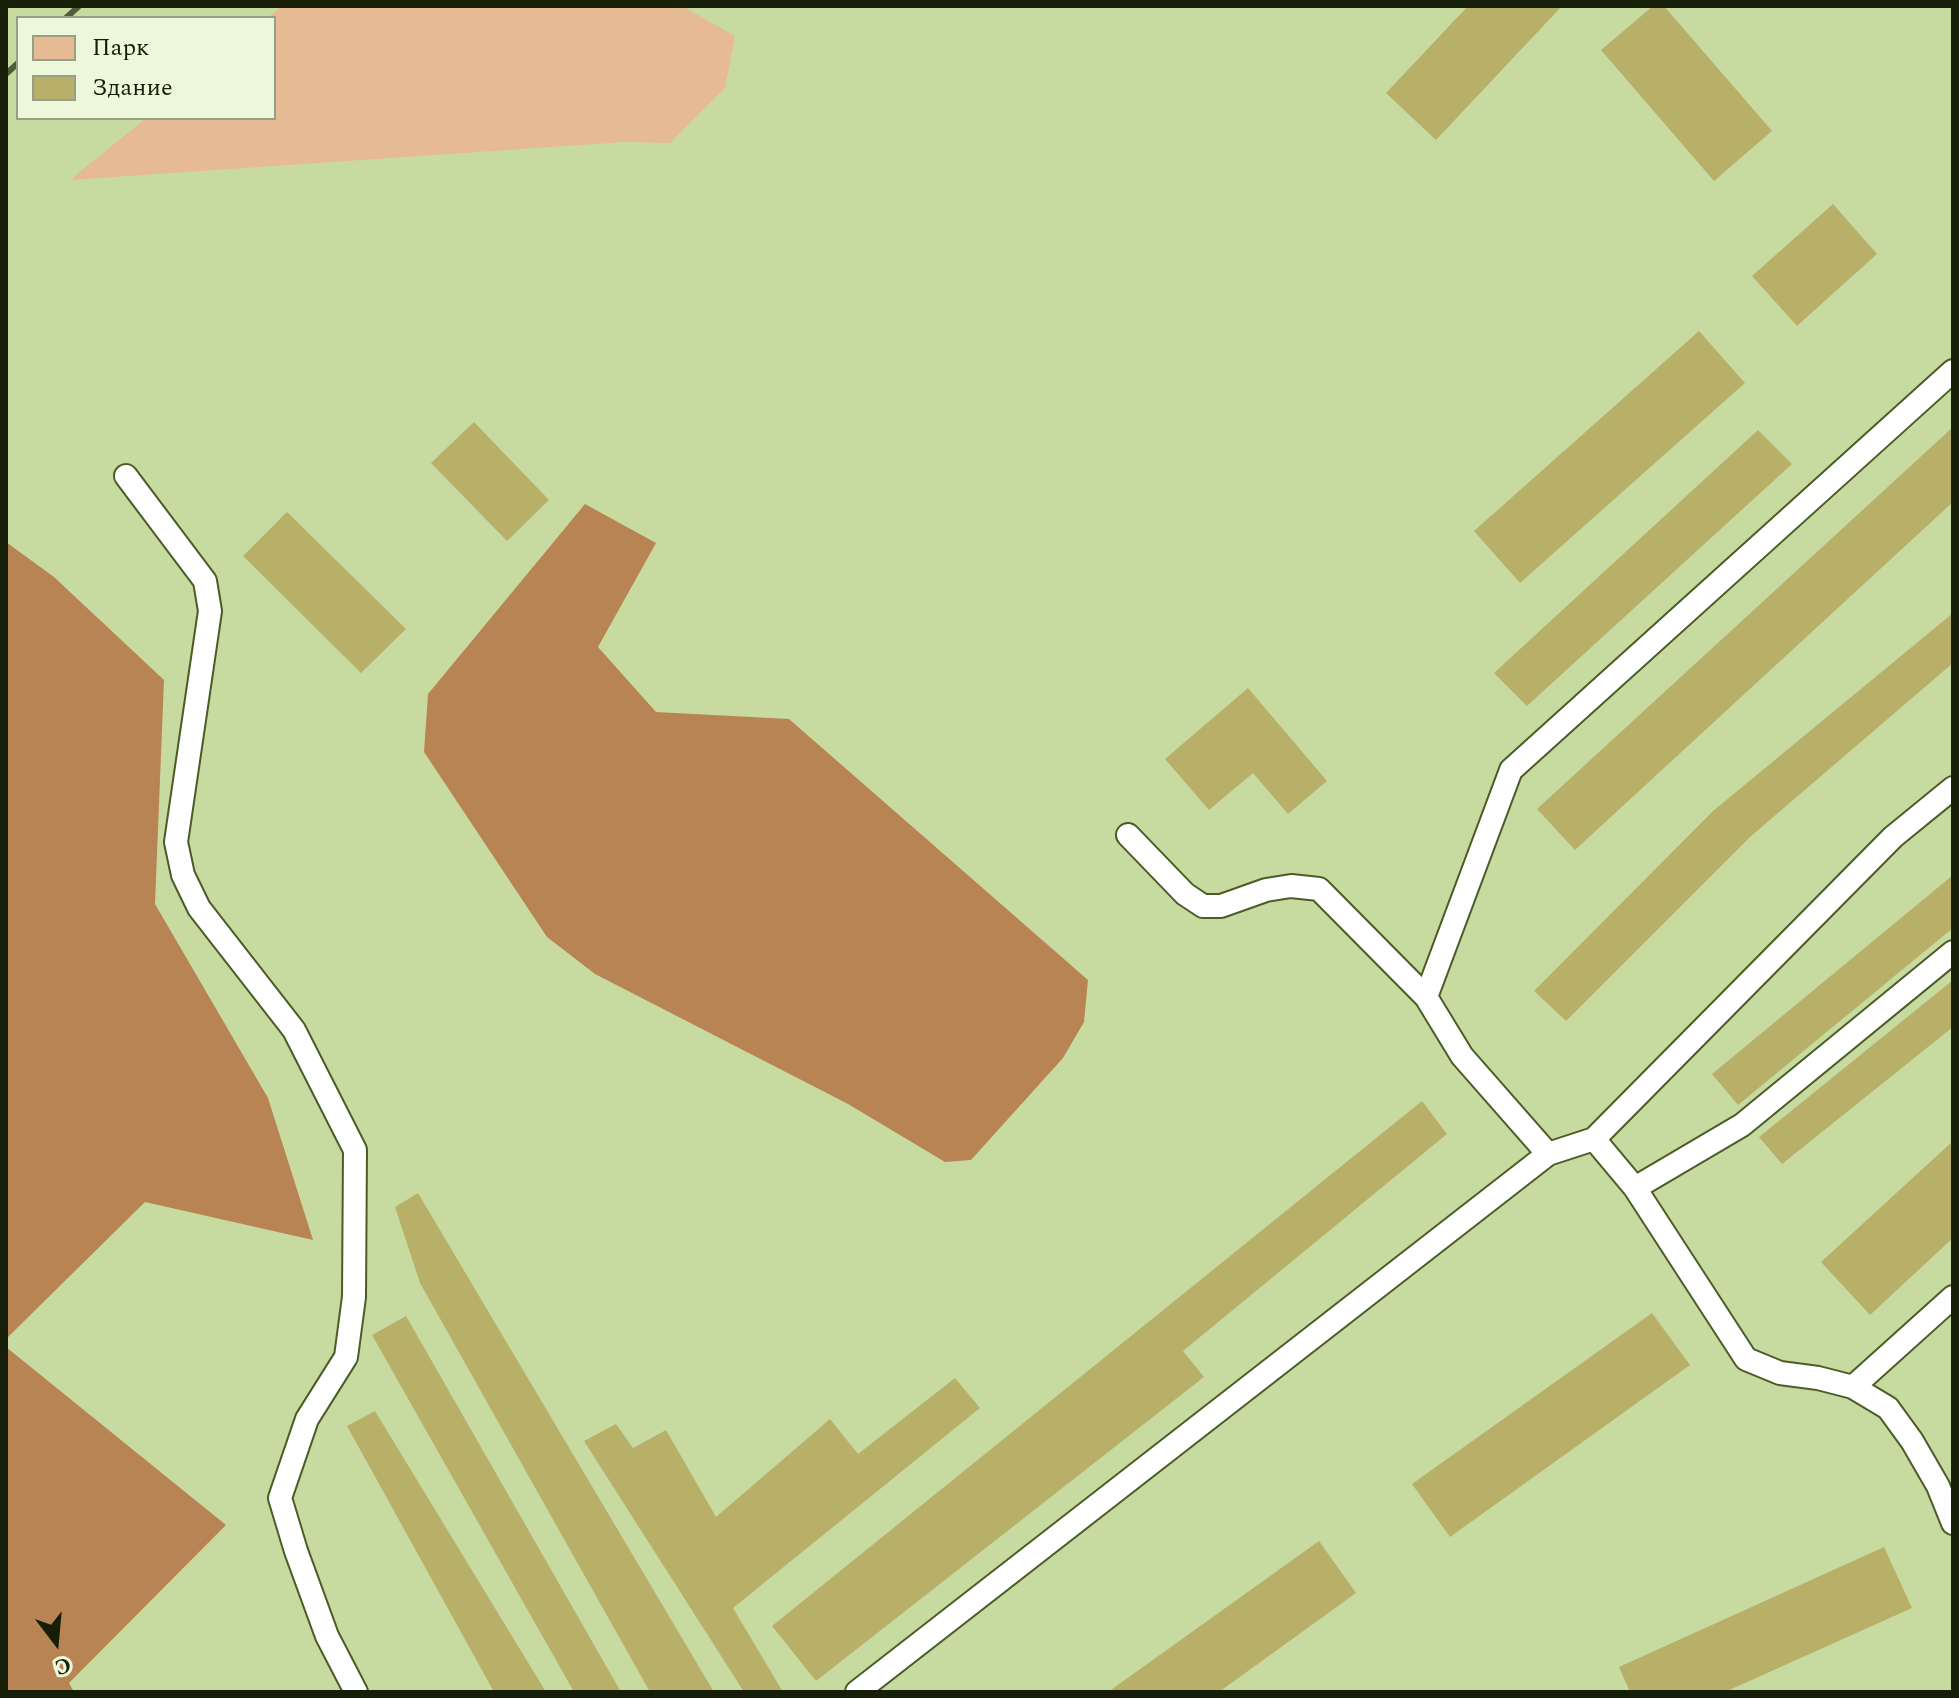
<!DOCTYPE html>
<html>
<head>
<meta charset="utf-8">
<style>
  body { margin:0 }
  #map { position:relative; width:1959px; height:1698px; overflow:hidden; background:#c7dba1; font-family:Spectral,serif }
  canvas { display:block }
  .frame { position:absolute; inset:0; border:8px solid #171e08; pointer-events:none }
  .legend { position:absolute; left:16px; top:16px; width:260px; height:104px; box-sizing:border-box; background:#edf7da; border:2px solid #97a086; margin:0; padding:10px 14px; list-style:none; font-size:24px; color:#171e08 }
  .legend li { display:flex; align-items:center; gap:16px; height:40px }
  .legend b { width:40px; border:2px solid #97a086 }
  .north { position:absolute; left:16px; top:1602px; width:80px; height:80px; -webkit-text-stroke:6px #edf7da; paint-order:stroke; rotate:164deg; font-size:22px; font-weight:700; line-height:32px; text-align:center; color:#171e08 }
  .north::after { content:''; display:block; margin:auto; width:28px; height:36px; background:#171e08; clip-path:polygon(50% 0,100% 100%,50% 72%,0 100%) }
</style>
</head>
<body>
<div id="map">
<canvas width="1959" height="1698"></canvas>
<div class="frame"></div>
<ul class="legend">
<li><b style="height:22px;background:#e6bb94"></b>Парк</li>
<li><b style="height:22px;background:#b8b069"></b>Здание</li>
</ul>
<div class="north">С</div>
</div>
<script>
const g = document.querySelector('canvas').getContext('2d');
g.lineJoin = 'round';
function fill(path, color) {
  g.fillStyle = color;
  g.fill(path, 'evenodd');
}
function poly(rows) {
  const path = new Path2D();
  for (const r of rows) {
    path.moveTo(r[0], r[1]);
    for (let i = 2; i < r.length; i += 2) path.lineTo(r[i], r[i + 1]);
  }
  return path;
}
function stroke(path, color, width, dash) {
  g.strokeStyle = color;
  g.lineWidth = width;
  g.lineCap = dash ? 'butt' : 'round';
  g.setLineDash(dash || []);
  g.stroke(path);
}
const green = poly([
  [282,6,682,6,735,36,725,88,670,143,624,142,70,180,146,118,274,118,274,18,267,18]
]);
const forest = poly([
  [585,504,656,543,598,647,656,712,789,719,1088,980,1084,1022,1063,1058,971,1160,945,1162,848,1104,595,974,547,937,424,752,428,694],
  [6,542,54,577,164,680,155,904,268,1098,313,1240,145,1202,6,1339],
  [6,1347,226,1525,69,1683,74,1692,6,1692]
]);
const building = poly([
  [1468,6,1562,6,1436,140,1386,93],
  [1653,6,1664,6,1772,131,1714,181,1601,50],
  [1833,204,1877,254,1797,326,1752,276],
  [1699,331,1745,383,1520,583,1474,531],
  [474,422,549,500,507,541,431,463],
  [1953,427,1953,502,1575,850,1537,809],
  [1758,430,1792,464,1527,706,1494,673],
  [287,512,406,629,361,673,243,556],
  [1953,613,1953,663,1750,837,1566,1021,1534,991,1713,811],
  [1248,688,1327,781,1288,814,1253,773,1209,810,1165,759],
  [1953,875,1953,928,1738,1105,1712,1074],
  [1953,980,1953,1027,1782,1164,1759,1137],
  [1422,1101,1447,1134,1183,1351,1204,1377,816,1681,772,1626],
  [1953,1141,1953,1238,1870,1315,1821,1262],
  [418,1193,714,1692,650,1692,420,1283,395,1207],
  [1652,1313,1690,1365,1450,1537,1412,1484],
  [406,1316,621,1692,574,1692,372,1335],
  [955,1378,980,1408,733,1608,783,1692,744,1692,584,1441,616,1424,633,1448,666,1430,716,1517,830,1419,858,1454],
  [375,1411,546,1692,494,1692,347,1426],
  [1319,1541,1356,1593,1219,1692,1108,1692],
  [1884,1547,1912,1608,1725,1692,1630,1692,1619,1667]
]);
const lane = poly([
  [1953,371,1511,770,1426,997,1462,1056,1548,1154,1594,1139,1635,1188,1746,1359,1780,1373,1818,1378,1853,1387,1888,1408,1912,1441,1938,1486,1953,1523],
  [126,476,205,581,210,611,176,842,183,875,199,908,294,1030,355,1150,354,1297,346,1357,307,1419,280,1498,296,1551,327,1636,356,1692],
  [1128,835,1185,894,1203,906,1221,906,1266,890,1291,886,1319,889,1426,997],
  [1635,1188,1742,1125,1953,952],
  [1853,1387,1953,1297],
  [857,1692,1548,1154,1594,1139,1893,837,1953,788]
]);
const rail = poly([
  [66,18,79,6],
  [6,74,18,63]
]);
fill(green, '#e6bb94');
fill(forest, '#b98453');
fill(building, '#b8b069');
stroke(lane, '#4c5c27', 26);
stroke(lane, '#fff', 22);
stroke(rail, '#525e3b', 6);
</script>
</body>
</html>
